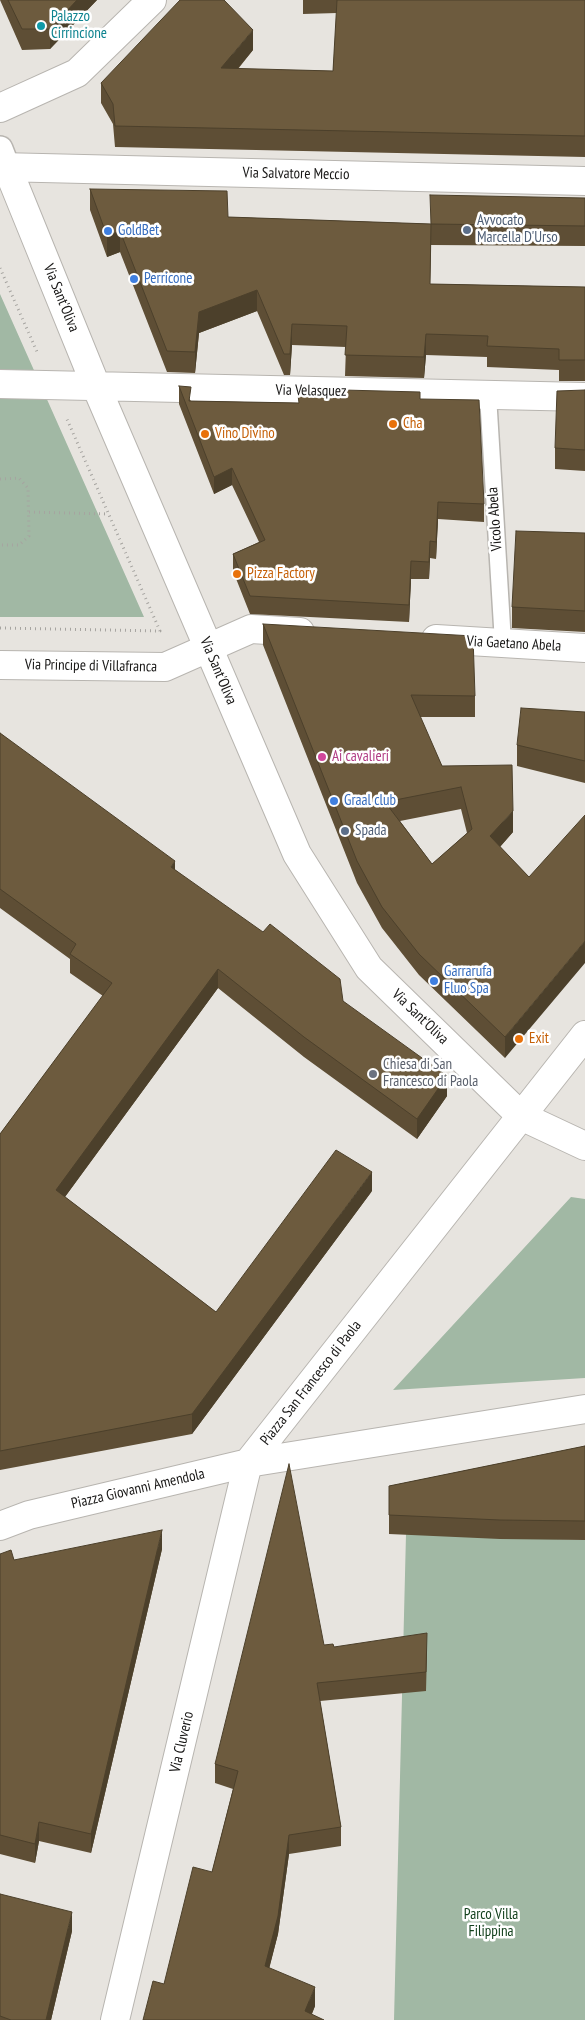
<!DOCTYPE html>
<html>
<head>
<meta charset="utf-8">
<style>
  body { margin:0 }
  canvas { display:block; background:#e7e4df }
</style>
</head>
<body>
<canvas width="585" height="2020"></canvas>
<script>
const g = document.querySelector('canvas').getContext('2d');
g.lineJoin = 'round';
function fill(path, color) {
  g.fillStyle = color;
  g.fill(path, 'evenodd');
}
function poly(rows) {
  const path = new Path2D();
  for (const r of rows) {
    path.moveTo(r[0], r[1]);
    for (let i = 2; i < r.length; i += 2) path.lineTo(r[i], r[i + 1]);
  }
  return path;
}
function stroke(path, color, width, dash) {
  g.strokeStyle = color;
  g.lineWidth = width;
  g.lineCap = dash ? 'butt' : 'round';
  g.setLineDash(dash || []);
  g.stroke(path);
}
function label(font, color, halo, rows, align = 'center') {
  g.font = font + ' "PT Sans Narrow",sans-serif';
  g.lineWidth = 5;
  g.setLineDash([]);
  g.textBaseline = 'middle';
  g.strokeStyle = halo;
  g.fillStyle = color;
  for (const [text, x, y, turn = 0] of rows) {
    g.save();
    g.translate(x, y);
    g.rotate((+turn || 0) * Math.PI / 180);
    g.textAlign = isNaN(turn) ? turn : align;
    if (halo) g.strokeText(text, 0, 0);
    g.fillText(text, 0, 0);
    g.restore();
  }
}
const green = poly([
  [0,294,144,617,0,617],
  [571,1197,585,1199,585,1378,393,1390],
  [406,1534,585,1540,585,2020,394,2020]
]);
const path = poly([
  [0,268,38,354],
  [0,479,19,478,28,488,29,536,19,545,0,545],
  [29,512,109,514],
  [0,628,160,631,66,417]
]);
const service = poly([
  [488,395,503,643]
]);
const pedestrian = poly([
  [0,149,7,167]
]);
const minor = poly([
  [0,108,77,73,152,0],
  [0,167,585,181],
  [7,167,96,386,297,854,369,968,521,1116,585,1146],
  [0,384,585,397],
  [436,639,585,648],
  [0,665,165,667,251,629,300,632],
  [115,2020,248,1463]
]);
const tertiary = poly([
  [248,1463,585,1035],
  [0,1526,29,1515,248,1463,585,1409]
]);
const wall = poly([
  [0,0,97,0,50,49,22,50],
  [303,0,585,0,585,157,115,147,113,124,101,103,101,83,253,50,238,69,333,71,337,13,303,14],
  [90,189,228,217,431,224,585,198,585,246,431,245,430,284,585,287,585,381,559,381,559,370,487,367,487,357,426,355,424,378,345,376,346,347,292,345,290,375,284,375,257,311,199,333,195,373,167,372,120,252,107,257,90,210],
  [179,386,191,401,298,403,420,399,484,504,484,522,438,519,436,559,430,558,429,579,411,579,409,622,250,614,233,571,233,554,259,542,232,485,214,494,179,404],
  [585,390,585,471,555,469,555,448],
  [585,533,585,632,512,628,512,607],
  [263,624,475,696,475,717,420,717,442,766,513,832,500,847,529,877,505,1058,419,975,382,928,357,883,263,645],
  [461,809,467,833,432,864,400,821],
  [585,712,585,783,517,766,517,745],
  [0,733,343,1001,447,1096,417,1139,304,1057,218,988,65,1197,216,1312,372,1191,192,1434,0,1470,0,1134,103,996,70,973,70,959,0,908],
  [585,1446,585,1540,500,1539,389,1534,389,1486],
  [162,1549,91,1853,39,1841,35,1863,0,1854,0,1554,14,1560],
  [324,1645,334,1647,427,1652,426,1691,320,1701,341,1827,341,1846,289,1854,278,1934,269,1968,315,2006,312,2014,164,1984,212,1872,233,1789,215,1783,215,1764],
  [0,1894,72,1931,51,2020,0,2020]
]);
const shadedWall = poly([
  [77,0,97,0,50,49,50,29],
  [253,30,253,50,221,88,221,68],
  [120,231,120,252,107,257,107,236],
  [257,290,257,311,199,333,195,373,195,352,199,312],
  [292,324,292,345,290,375,290,354],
  [426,334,426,355,424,378,424,357],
  [232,468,232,485,214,494,214,477],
  [438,502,438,519,436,559,436,542],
  [430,541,430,558,429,579,429,562],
  [411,561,411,579,409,622,409,605],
  [513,811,513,832,490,858,490,836],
  [175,861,175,880,171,867],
  [585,941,585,963,505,1058,505,1037],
  [218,969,218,988,56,1209,56,1190],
  [447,1076,447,1096,417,1139,417,1119],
  [372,1172,372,1191,192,1434,192,1414],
  [162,1530,162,1549,91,1853,91,1834],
  [39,1822,39,1841,35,1863,35,1844],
  [289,1835,289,1854,278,1934,265,1985,265,1966],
  [72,1912,72,1931,51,2020,46,2020],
  [315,1987,315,2006,309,2020,305,2011]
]);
const building = poly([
  [8,0,77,0,50,29,22,29,8,0],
  [180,0,224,0,253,30,221,68,333,71,337,0,585,0,585,136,115,126,113,104,101,83,180,0],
  [90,189,227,191,228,217,431,224,430,284,585,287,585,360,559,360,559,349,487,346,488,336,426,334,424,357,345,355,347,326,292,324,290,354,284,354,257,290,199,312,195,352,167,351,120,231,107,236,90,189],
  [430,195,585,198,585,226,431,224,430,195],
  [179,386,191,387,189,401,299,403,298,395,343,396,343,390,420,392,420,399,479,400,484,504,438,502,436,542,430,541,429,562,411,561,409,605,250,596,233,554,265,540,232,468,214,477,179,386],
  [585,390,585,450,555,448,557,391,585,390],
  [516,531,585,533,585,611,512,607,516,531],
  [263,624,473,636,475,696,411,695,442,766,512,765,513,811,490,836,529,877,585,815,585,941,505,1037,419,954,382,907,357,861,263,624],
  [461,787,472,829,432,864,385,802,461,787],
  [521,708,585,712,585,761,517,745,521,708],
  [0,733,175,861,171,867,263,932,270,924,340,979,343,1001,447,1076,417,1119,304,1037,218,969,56,1190,216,1312,336,1150,372,1172,192,1414,0,1451,0,1134,112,983,70,954,76,944,0,889,0,733],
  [585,1446,585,1521,500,1520,389,1515,389,1486,585,1446],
  [289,1464,324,1645,333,1644,334,1647,427,1633,426,1672,317,1683,341,1827,289,1835,278,1916,265,1966,315,1987,305,2011,324,2020,143,2020,153,1981,164,1984,193,1867,212,1872,238,1771,215,1764,289,1464],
  [162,1530,91,1834,39,1822,35,1844,0,1835,0,1554,11,1550,14,1560,162,1530],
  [0,1894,72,1912,46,2020,11,2020,0,2016,0,1894]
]);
const markers = [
  [41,26,5,"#0f9aa8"],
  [467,230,5,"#5c6f8a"],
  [108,231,5,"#3f7fe0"],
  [134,279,5,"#3f7fe0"],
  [393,424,5,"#e8710a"],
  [205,434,5,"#e8710a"],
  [237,574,5,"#e8710a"],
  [322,757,5,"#d1479c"],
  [334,801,5,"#3f7fe0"],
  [345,831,5,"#5c6f8a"],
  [434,981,5,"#3f7fe0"],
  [519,1039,5,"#e8710a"],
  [373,1074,5,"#6b7280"]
];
const cultureNames = [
  ["Palazzo",51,17],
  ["Cirrincione",51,34]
];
const streetNames = [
  ["Via Salvatore Meccio",296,174,1],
  ["Via Sant'Oliva",61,298,68],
  ["Via Velasquez",311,391,1],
  ["Vicolo Abela",495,519,-94],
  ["Via Gaetano Abela",514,644,3],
  ["Via Principe di Villafranca",91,666,1],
  ["Via Sant'Oliva",218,671,67],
  ["Via Sant'Oliva",420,1017,44],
  ["Piazza San Francesco di Paola",311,1383,-52],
  ["Piazza Giovanni Amendola",138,1489,-13],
  ["Via Cluverio",182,1742,-77]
];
const serviceNames = [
  ["Avvocato",477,221],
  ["Marcella D'Urso",477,238],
  ["Spada",355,831]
];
const shopNames = [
  ["GoldBet",118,231],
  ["Perricone",144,279],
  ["Graal club",344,801],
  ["Garrarufa",444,972],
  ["Fluo Spa",444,989]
];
const foodNames = [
  ["Cha",403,424],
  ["Vino Divino",215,434],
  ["Pizza Factory",247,574],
  ["Exit",529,1039]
];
const hotelNames = [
  ["Ai cavalieri",332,757]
];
const worshipNames = [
  ["Chiesa di San",383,1065],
  ["Francesco di Paola",383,1082]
];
const parkNames = [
  ["Parco Villa",491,1915],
  ["Filippina",491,1932]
];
fill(green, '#a1b8a4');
stroke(service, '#b8b5b0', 19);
stroke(pedestrian, '#b8b5b0', 28);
stroke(minor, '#b8b5b0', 30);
stroke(tertiary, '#b8b5b0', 30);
stroke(path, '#a6a4a0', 3, [1, 4]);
stroke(service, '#fff', 16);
stroke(pedestrian, '#fff', 25);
stroke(minor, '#fff', 28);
stroke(tertiary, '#fff', 28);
fill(wall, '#5e4e35');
fill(shadedWall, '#4c402b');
fill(building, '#6d5b3e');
stroke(building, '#4c402b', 1);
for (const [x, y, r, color] of markers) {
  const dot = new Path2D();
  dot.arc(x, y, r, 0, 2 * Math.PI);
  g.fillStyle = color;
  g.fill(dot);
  stroke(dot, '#fff', 2);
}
label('15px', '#0d838f', '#fff', cultureNames, 'left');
label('15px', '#181716', '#fff', streetNames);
label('15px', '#4e5e75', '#fff', serviceNames, 'left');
label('15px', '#366cbe', '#fff', shopNames, 'left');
label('15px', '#c56008', '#fff', foodNames, 'left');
label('15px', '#b23c85', '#fff', hotelNames, 'left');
label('15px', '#5b616d', '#fff', worshipNames, 'left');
label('15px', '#13411d', '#fff', parkNames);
</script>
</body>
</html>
